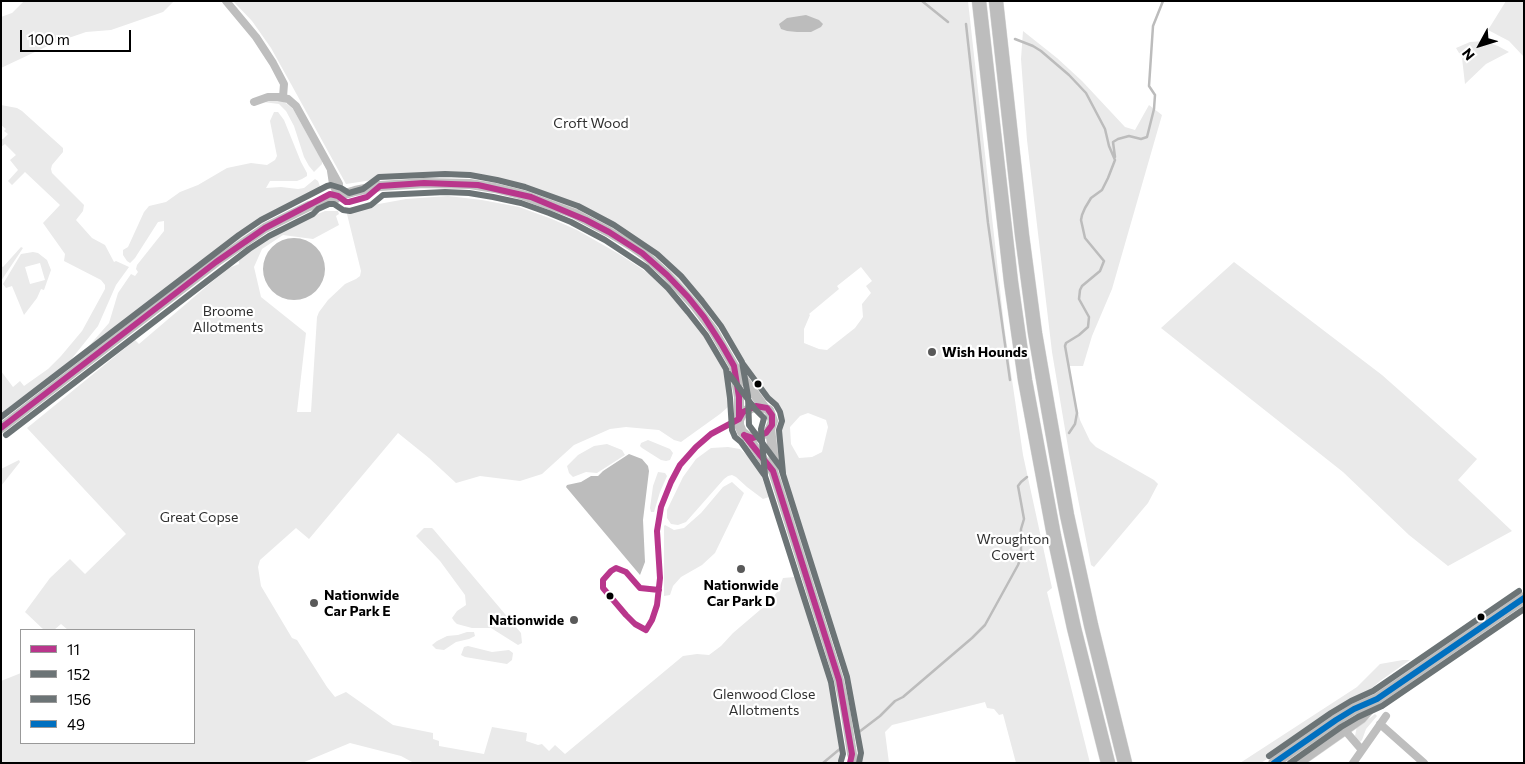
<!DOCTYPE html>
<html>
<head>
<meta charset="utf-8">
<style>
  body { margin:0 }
  #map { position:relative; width:1525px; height:764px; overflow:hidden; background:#fff; font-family:Commissioner,sans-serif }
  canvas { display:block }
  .frame { position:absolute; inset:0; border:2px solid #000; pointer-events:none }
  .legend { position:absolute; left:20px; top:629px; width:175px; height:115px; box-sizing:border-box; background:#fff; border:1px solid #999; margin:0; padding:6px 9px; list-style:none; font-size:15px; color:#000 }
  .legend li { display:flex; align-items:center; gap:10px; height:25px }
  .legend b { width:25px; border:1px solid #999 }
  .north { position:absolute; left:1455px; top:20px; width:50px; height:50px; -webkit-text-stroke:4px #fff; paint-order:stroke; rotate:231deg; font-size:14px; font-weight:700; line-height:20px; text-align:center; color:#000 }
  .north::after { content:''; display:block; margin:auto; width:18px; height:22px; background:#000; clip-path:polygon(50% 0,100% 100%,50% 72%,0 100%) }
  .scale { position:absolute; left:20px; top:30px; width:111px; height:22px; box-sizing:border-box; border:2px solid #000; border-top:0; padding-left:6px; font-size:15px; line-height:18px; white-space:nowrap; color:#000; -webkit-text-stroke:4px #fff; paint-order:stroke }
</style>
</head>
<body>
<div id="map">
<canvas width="1525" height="764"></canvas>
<div class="frame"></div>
<ul class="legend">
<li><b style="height:6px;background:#b9368c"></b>11</li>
<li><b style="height:6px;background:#6c7476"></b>152</li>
<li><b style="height:6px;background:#6c7476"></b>156</li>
<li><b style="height:6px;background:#0070c0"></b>49</li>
</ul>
<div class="north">N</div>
<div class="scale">100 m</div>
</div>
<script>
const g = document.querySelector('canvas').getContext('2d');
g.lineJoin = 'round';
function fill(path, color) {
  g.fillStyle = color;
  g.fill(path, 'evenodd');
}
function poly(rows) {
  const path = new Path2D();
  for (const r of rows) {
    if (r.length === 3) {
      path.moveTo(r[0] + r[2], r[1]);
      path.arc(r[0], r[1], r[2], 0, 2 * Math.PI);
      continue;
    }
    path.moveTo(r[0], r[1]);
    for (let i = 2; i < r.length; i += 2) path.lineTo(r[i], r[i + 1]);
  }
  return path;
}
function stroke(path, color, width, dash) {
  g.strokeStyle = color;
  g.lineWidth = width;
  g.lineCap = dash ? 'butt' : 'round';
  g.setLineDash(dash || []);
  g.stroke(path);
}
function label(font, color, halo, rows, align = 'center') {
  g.font = font + ' Commissioner,sans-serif';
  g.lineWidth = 4.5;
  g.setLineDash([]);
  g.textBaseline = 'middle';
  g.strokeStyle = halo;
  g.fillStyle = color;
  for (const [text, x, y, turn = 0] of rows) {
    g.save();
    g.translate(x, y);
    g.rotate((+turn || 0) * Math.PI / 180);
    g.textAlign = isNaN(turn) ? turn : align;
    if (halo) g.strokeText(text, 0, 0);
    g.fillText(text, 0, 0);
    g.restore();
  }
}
const green = poly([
  [24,1,174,1,163,12,111,30,86,32,54,43,1,68,1,17,12,13],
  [233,1,968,1,1004,325,1023,455,1052,588,1047,592,1090,763,1016,763,1003,714,999,715,994,709,987,708,985,702,892,725,885,732,889,763,859,763,849,694,828,624,789,512,776,458,775,428,783,420,779,407,763,399,719,327,664,264,590,215,498,180,412,174,346,184,291,84,271,48,252,21],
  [861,267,872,281,866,286,871,293,862,304,863,317,855,328,827,350,819,349,804,343,804,329,810,315,809,314,839,289,837,286],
  [808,413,826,420,828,427,822,452,812,457,799,458,791,444,790,427,800,416],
  [1506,1,1524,1,1524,57,1509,41,1488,30],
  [1023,31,1057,58,1082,81,1125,127,1135,130,1149,105,1162,115,1112,289,1092,336,1083,366,1069,366,1073,393,1080,420,1090,441,1096,447,1154,480,1158,484,1148,503,1094,567,1091,565,1069,453,1052,352,1027,140,1021,59],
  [1484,41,1498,46,1509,52,1486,64,1465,84,1462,58,1456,48,1470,42],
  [269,100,280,100,287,104,293,109,322,161,322,164,314,172,309,166,304,157,294,126,286,111,279,104,263,102],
  [1,105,17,108,22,111,63,148,63,152,52,165,51,169,52,173,84,205,83,211,76,220,92,238,105,245,114,262,116,261,129,267,116,285,98,326,69,362,59,372,1,413,1,371,13,387,20,381,24,386,48,369,61,356,82,331,105,289,105,285,101,280,64,261,65,254,43,223,60,205,25,172,12,185,8,181,18,170,10,160,16,155,5,144,1,147,1,139,3,139,8,134,4,131,6,129,1,125],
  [274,112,278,112,284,120,301,162,307,173,307,176,302,179,297,181,270,181,266,188,281,187,298,189,304,188,315,179,318,181,322,192,274,216,252,230,67,371,109,323,118,293,131,274,135,276,138,272,136,269,137,265,164,231,164,221,158,222,135,258,130,263,127,261,123,255,123,250,128,247,144,212,149,206,166,202,180,192,198,185,227,168,251,163,267,165,275,160,277,156,270,121],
  [448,196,482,200,519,207,552,219,577,230,619,254,651,275,665,286,689,315,711,345,726,375,730,389,731,400,728,407,720,414,681,442,674,440,659,430,626,427,610,429,574,445,542,474,520,481,480,476,456,483,429,458,398,433,309,539,296,528,260,560,258,567,261,586,292,638,297,640,327,687,335,697,346,692,393,725,433,733,433,739,439,741,439,746,484,754,492,727,527,733,526,741,538,745,542,744,549,751,555,745,565,754,683,656,697,654,709,655,721,646,733,633,767,604,778,591,783,578,795,577,798,578,803,592,835,700,840,737,841,763,414,763,401,756,350,743,302,763,1,763,1,681,21,673,21,743,194,743,194,630,68,630,61,624,54,630,44,630,25,612,50,578,70,559,85,574,126,534,27,428,135,340,139,344,214,280,229,268,239,264,238,257,245,253,276,233,303,220,325,211,338,211,339,214,336,216,339,225,313,239,283,235,262,249,254,267,261,297,306,333,297,412,311,412,317,317,319,312,328,300,345,284,356,279,360,276,361,271,346,210,406,199],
  [21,247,23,248,1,281,1,266,3,267],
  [33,252,38,253,47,260,51,270,44,290,41,289,37,298,24,315,12,286,6,288,3,284,21,254],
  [40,263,45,280,30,284,25,267],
  [1234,262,1382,375,1477,459,1458,480,1512,531,1448,566,1409,535,1343,472,1161,328],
  [648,440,670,449,673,453,670,460,666,461,661,460,642,448,640,446,641,443],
  [607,444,622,450,625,455,597,473,586,472,573,477,569,473,567,466,578,455,594,446],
  [728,447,740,449,751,459,759,470,769,497,763,499,747,487,736,477,732,475,728,476,724,479,686,522,678,525,671,524,667,518,667,510,683,477,696,459,711,448],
  [19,460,20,462,1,486,1,469],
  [658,472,665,473,667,476,660,492,654,512,651,512,650,508,653,486],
  [732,482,744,493,715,553,702,565,681,577,673,586,670,595,664,596,664,526,665,525,674,530,684,528,701,513,723,487],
  [424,528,432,528,434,530,521,633,522,643,518,645,491,628,472,628,457,624,454,621,452,618,457,611,466,605,465,595,440,561,416,536],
  [467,632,474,632,475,636,469,639,456,642,444,650,436,649,432,645,437,641,447,636,458,635],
  [468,646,492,652,509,650,513,653,512,660,507,664,465,657,461,655,464,647],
  [1403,660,1410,660,1380,681,1366,693,1261,763,1240,763,1357,687,1380,664],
  [1375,714,1377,716,1366,729,1362,740,1360,742,1356,739,1355,736,1357,726,1362,720,1370,718]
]);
const water = poly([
  [806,15,819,20,823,24,821,27,811,32,797,32,787,31,781,29,779,24,787,18],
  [294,269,31],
  [629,454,642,459,648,466,649,471,643,520,645,562,640,575,566,487,567,485,581,482,591,476,598,476,603,471]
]);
const stream = poly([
  [922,1,948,22],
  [966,24,988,223,1010,380],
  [1015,39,1033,46,1041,51,1069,75,1086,93,1105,129,1109,146,1115,160,1108,178,1102,190,1091,198,1085,208,1082,215,1081,220,1085,238,1104,261,1100,271,1082,286,1080,290,1079,299,1089,317,1088,327,1079,335,1066,343,1065,346,1077,413,1075,424,1069,433],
  [1115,157,1113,142,1118,139,1129,136,1141,139,1147,137,1154,109,1155,95,1149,86,1153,26,1163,1],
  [859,732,880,716,895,701,903,697,972,638,985,625,1018,565,1021,557,1021,529,1024,519,1018,486,1021,482,1027,477],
  [823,763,841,748]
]);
const minor = poly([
  [226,1,256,37,273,63,284,84,283,97],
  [254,102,268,97,278,97,288,99,296,106,339,184,338,196],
  [331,171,333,184,338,196],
  [1336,720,1361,749],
  [1380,724,1424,763],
  [1353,763,1386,716]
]);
const secondary = poly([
  [734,369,739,397,739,418],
  [756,406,762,407,769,410,773,421,770,429,766,433,753,438,747,436,742,432,739,425,739,420,743,412,756,406],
  [1,428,216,262,265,228,309,206,333,201,338,196,355,191,380,186,424,183,470,184,495,188,523,195,575,214,609,232,632,246,646,256,667,275,695,306,713,330,734,366,764,407],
  [770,429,774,461,773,471,839,680,845,709,852,754,855,763],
  [747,436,767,465,773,471]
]);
const primary = poly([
  [1274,763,1336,720,1354,709,1377,699,1524,598],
  [1297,763,1361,718,1376,701]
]);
const motorway = poly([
  [979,1,1011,282,1025,380,1054,536,1074,628,1108,763],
  [996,1,1022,235,1035,333,1048,408,1067,515,1091,625,1125,763]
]);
const bus1 = poly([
  [739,419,743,412,756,406,767,408,772,415,772,425,766,433,753,438,744,435],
  [1,428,216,262,265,228,330,194,338,196,346,202,349,202,367,197,380,186,424,183,478,185,531,197,586,220,609,232,642,253,667,275,688,297,704,317,722,345,734,366,739,397,739,419],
  [744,435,773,471,839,680,852,754,850,763],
  [646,630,652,620,657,605,660,578,657,531,661,507,671,482,680,465,696,447,711,434,739,419],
  [646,630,635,624,626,615,603,588,603,580,611,571,616,568,626,572,640,588,659,590]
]);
const bus2 = poly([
  [729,374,755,409,764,418,761,429,765,475],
  [6,435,249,249,269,236,313,214,318,209,329,204,334,204,343,210,350,211,371,205,383,195,445,192,469,193,493,197,521,203,549,213,571,222,605,240,646,267,668,288,688,312,706,335,726,369,730,398,732,430,735,437,741,442,765,476,831,682,843,754,841,761],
  [1290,763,1341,727,1358,717,1382,706,1524,609]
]);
const bus3 = poly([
  [743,364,768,398,776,405,780,412,782,421,779,430,783,473],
  [1,417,239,235,261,220,327,186,331,185,341,188,349,193,363,189,379,177,445,174,470,175,497,180,525,187,578,206,614,225,657,254,681,276,702,301,721,326,742,362,748,396,749,425,781,468,847,677,861,753,859,763],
  [1269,756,1331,713,1351,701,1373,691,1519,591]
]);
const bus4 = poly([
  [1274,763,1336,720,1354,709,1377,699,1524,598]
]);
const markers = [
  [932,352,5,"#595959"],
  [758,384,4.5,"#000"],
  [741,569,5,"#595959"],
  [610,596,4.5,"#000"],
  [314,603,5,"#595959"],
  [1481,617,4.5,"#000"],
  [574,620,5,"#595959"]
];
const parkNames = [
  ["Croft Wood",591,123],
  ["Broome",228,311],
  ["Allotments",228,327],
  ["Great Copse",199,517],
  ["Wroughton",1013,539],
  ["Covert",1013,555],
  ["Glenwood Close",764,694],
  ["Allotments",764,710]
];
const poiNames = [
  ["Wish Hounds",942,352],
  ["Nationwide",741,585,"center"],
  ["Car Park D",741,601,"center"],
  ["Nationwide",324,595],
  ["Car Park E",324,611],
  ["Nationwide",564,620,"right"]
];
fill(green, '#eaeaea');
fill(water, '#bcbcbc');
stroke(stream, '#bcbcbc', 2.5);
stroke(primary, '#dbdbdb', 12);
stroke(motorway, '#dbdbdb', 15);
stroke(minor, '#bebebe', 8);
stroke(secondary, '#c2c2c2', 10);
stroke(primary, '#bdbdbd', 11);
stroke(motorway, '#bdbdbd', 14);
stroke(bus1, '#b9368c', 6);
stroke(bus2, '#6c7476', 6);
stroke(bus3, '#6c7476', 6);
stroke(bus4, '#0070c0', 6);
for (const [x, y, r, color] of markers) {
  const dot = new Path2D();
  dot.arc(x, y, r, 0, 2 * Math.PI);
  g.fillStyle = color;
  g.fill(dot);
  stroke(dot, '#fff', 2);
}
label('14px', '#303030', '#fff', parkNames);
label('bold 14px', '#000', '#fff', poiNames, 'left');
</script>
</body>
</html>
